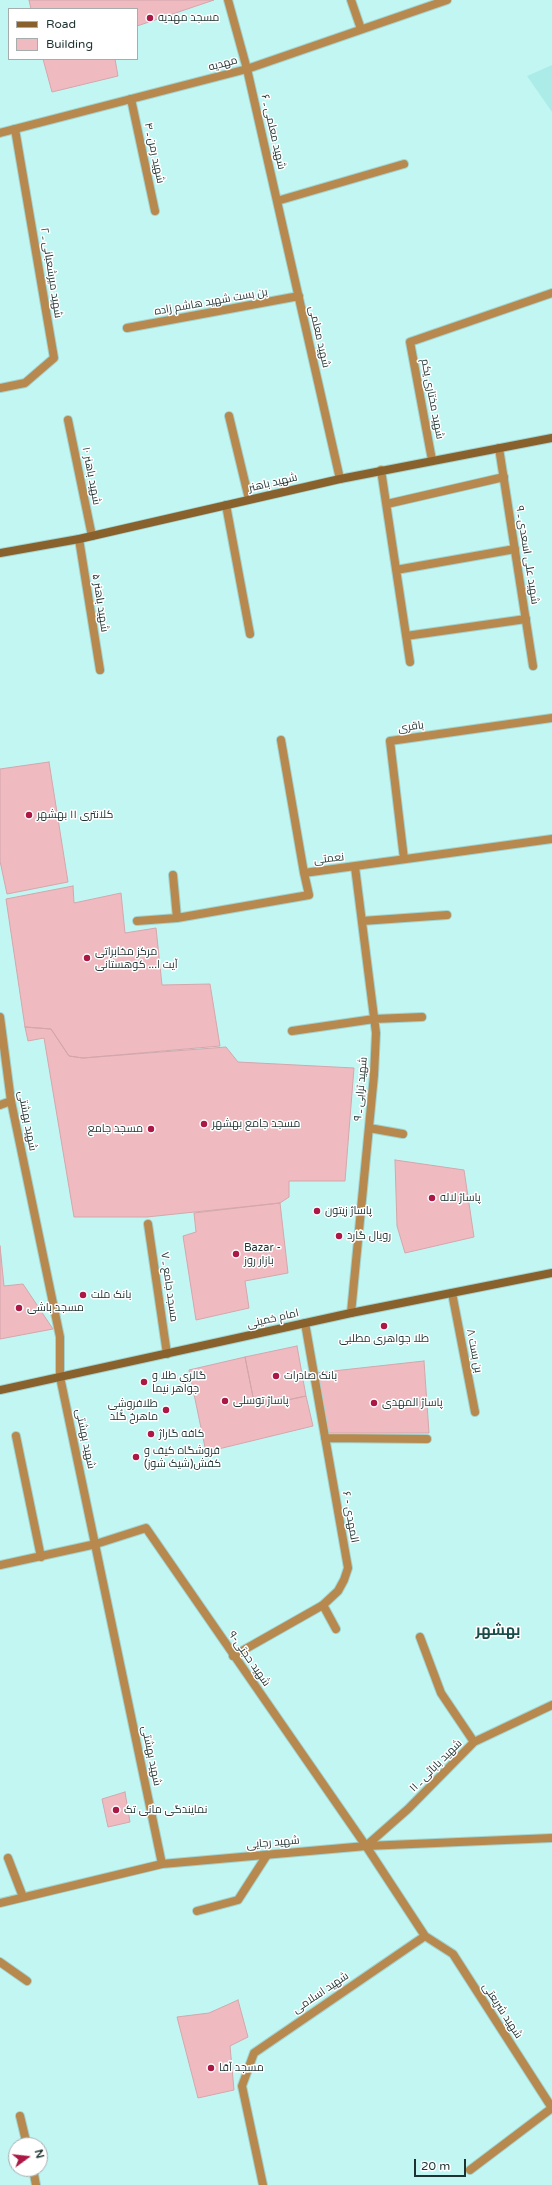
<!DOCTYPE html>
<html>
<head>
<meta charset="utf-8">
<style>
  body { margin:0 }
  #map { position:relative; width:552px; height:2185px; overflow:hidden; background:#c1f6f3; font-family:"Varela Round",sans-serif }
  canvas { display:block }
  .legend { position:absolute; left:8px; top:8px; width:130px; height:52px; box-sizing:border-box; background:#fff; border:1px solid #a5adad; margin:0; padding:5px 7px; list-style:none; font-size:12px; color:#1d3231 }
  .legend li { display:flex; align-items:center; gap:8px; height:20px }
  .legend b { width:20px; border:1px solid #a5adad }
  .north { position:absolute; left:8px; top:2137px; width:40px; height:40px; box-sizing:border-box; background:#fff; border:1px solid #a5adad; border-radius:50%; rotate:75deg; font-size:11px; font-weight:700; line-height:16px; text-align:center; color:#1d3231 }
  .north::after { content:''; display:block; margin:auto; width:14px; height:18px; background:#ac1845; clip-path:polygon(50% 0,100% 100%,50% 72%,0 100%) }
  .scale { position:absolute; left:414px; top:2159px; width:52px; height:18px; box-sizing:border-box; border:2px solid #1d3231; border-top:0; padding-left:5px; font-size:12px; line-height:14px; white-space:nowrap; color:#1d3231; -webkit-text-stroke:3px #fff; paint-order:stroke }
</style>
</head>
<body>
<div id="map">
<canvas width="552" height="2185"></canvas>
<ul class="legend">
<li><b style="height:5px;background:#89612c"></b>Road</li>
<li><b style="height:11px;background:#efbbc1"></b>Building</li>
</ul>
<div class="north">N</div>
<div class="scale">20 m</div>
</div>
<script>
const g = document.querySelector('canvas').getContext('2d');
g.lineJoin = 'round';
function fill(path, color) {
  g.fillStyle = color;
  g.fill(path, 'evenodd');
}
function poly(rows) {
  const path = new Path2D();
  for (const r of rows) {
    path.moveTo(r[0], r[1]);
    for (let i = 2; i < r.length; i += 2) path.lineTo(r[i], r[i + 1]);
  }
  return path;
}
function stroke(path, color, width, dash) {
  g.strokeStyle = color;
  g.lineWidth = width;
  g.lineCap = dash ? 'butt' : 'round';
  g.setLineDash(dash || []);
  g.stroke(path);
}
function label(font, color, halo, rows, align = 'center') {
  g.font = font + ' "Varela Round",Cairo,sans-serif';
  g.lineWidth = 3;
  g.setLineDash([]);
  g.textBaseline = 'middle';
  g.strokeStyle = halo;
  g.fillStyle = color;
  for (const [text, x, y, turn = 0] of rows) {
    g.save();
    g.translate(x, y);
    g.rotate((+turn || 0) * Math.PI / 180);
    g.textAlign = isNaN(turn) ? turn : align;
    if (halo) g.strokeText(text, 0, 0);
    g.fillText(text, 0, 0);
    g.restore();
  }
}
const built = poly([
  [552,65,552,112,527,76]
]);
const building = poly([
  [29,0,214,0,137,26,137,9,31,9,29,0],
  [43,59,115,59,118,76,52,92,43,59],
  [49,762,68,882,7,894,0,861,0,769,49,762],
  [73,886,74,903,121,893,125,933,156,928,162,985,210,984,220,1046,83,1058,69,1056,51,1029,25,1027,6,899,73,886],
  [25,1027,51,1029,69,1056,83,1058,226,1047,238,1062,354,1068,345,1181,289,1181,289,1197,280,1203,147,1217,74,1217,44,1038,28,1041,25,1027],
  [395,1160,464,1170,474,1237,405,1253,397,1226,395,1160],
  [280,1203,288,1273,245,1281,249,1308,196,1320,183,1236,196,1232,194,1213,280,1203],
  [0,1246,4,1286,23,1284,53,1329,0,1339,0,1246],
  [297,1346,306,1396,255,1407,245,1357,297,1346],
  [245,1357,255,1407,306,1396,313,1426,206,1452,189,1370,245,1357],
  [424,1361,429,1433,325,1433,315,1373,424,1361],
  [125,1792,130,1822,108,1827,102,1799,125,1792],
  [238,2000,248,2037,230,2046,234,2090,198,2098,177,2017,209,2013,238,2000]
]);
const service = poly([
  [381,470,410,662],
  [387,504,504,477],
  [396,570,515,549],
  [406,636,526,619],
  [362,921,447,915],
  [323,1605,336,1629]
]);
const minor = poly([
  [228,0,247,69,340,479],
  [351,0,361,29],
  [131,99,155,211],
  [277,201,404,164],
  [127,328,299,296],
  [0,388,25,383,54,358,15,129],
  [229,416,249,499],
  [68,420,92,536],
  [499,448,533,666],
  [432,460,410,342,552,293],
  [226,505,250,634],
  [79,539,100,670],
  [281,740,304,873],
  [404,859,390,741,552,718],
  [173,875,177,918],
  [137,921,177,918,309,895,304,873,552,839],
  [292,1031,374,1019,422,1017],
  [0,1105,11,1101],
  [369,1128,403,1134],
  [148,1224,167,1354],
  [452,1293,475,1412],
  [351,1313,374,1075,376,1033,355,867],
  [16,1436,41,1557],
  [325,1438,427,1439],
  [0,1565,96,1544,146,1528,366,1846,425,1936,254,2053,242,2086,263,2185],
  [420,1637,441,1693,474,1742],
  [233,1656,323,1605,338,1591,344,1580,348,1568,305,1323],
  [366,1846,408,1809,474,1742,552,1705],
  [8,1858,23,1897],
  [197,1911,238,1900,267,1855],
  [425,1936,453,1954,552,2108],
  [0,1962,27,1981],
  [20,2116,27,2145],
  [33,2169,36,2185],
  [470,2170,552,2108]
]);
const tertiary = poly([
  [0,133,247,69,447,0],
  [0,1017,11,1101,60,1337,60,1377,162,1864],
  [0,1903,162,1864,366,1846,552,1838]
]);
const secondary = poly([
  [0,553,79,539,340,479,552,438],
  [0,1390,351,1313,552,1273]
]);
const markers = [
  [150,18,4,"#ac1845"],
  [29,815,4,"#ac1845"],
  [87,958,4,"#ac1845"],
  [204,1124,4,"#ac1845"],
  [151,1129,4,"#ac1845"],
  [432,1198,4,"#ac1845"],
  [317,1211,4,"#ac1845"],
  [339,1236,4,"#ac1845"],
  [236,1254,4,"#ac1845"],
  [83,1295,4,"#ac1845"],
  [19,1308,4,"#ac1845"],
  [384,1326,4,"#ac1845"],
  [276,1376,4,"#ac1845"],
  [144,1382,4,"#ac1845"],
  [225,1401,4,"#ac1845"],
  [374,1403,4,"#ac1845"],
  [166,1410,4,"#ac1845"],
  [151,1434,4,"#ac1845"],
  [136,1457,4,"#ac1845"],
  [116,1810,4,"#ac1845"],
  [211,2068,4,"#ac1845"]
];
const poiNames = [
  ["مسجد مهدیه",158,18],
  ["کلانتری ۱۱ بهشهر",37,815],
  ["مرکز مخابراتی",95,952],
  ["آیت ا... کوهستانی",95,965],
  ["مسجد جامع بهشهر",212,1124],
  ["مسجد جامع",143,1129,"right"],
  ["پاساژ لاله",440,1198],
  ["پاساژ زیتون",325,1211],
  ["رویال گارد",347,1236],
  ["Bazar -",244,1248],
  ["بازار روز",244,1261],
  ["بانک ملت",91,1295],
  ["مسجد باشی",27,1308],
  ["طلا جواهری مطلبی",384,1339,"center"],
  ["گالري طلا و",152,1376],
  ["جواهر نيما",152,1389],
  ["بانک صادرات",284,1376],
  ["پاساژ توسلی",233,1401],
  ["پاساژ المهدی",382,1403],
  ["طلافروشی",158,1404,"right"],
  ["ماهرخ گُلد",158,1417,"right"],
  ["کافه گاراژ",159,1434],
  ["فروشگاه کیف و",144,1451],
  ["کفش(شیک شوز)",144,1464],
  ["نمایندگی مانی تک",124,1810],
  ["مسجد آقا",219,2068]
];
const streetNames = [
  ["مهدیه",223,64,-15],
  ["شهید معلمی ـ ۶",273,132,77],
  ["شهید رمن ـ ۴",154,153,78],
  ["شهید میرشعبانی ـ ۲",51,273,81],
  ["بن بست شهید هاشم زاده",211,302,-10],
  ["شهید معلمی",319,337,77],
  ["شهید مختاری یکم",432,399,79],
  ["شهید باهنر ۱۰",91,476,79],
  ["شهید باهنر",273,483,-13],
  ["شهید علی اسعدی ـ ۹",527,555,81],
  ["شهید باهنر ۵",100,603,81],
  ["باقری",411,727,-8],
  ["نعمتی",329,859,-6],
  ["شهید ترابی ـ ۹",361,1089,-85],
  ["شهید بهشتی",27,1121,79],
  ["مسجد جامع ـ ۷",169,1287,82],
  ["امام خمینی",273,1319,-13],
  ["بن بست ۸",474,1351,79],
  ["شهید بهشتی",85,1439,78],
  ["المهدی - ۶",350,1517,80],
  ["شهید حجتی-۹",249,1659,55],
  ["شهید بهشتی",151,1756,78],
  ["شهید بابائی ـ ۱۱",436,1766,-45],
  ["شهید رجایی",273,1843,-5],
  ["شهید اسلامی",321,1993,-34],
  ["شهید شریعتی",502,2011,57]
];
const districtNames = [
  ["بهشهر",498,1631]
];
fill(built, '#acece8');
fill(building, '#efbbc1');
stroke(building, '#d4a6ab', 1);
stroke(service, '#a3d3d0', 10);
stroke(minor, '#a3d3d0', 10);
stroke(tertiary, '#a3d3d0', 10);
stroke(secondary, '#a3d3d0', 10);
stroke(service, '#b8894e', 8);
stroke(minor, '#b8894e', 8);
stroke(tertiary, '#b8894e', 8);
stroke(secondary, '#89612c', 8);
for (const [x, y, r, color] of markers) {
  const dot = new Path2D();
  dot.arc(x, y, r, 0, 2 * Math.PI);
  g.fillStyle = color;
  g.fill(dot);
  stroke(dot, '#fff', 1.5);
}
label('11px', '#1d3231', '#fff', poiNames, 'left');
label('11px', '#1d3231', '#fff', streetNames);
label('bold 15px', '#184c4a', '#fff', districtNames);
</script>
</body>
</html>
